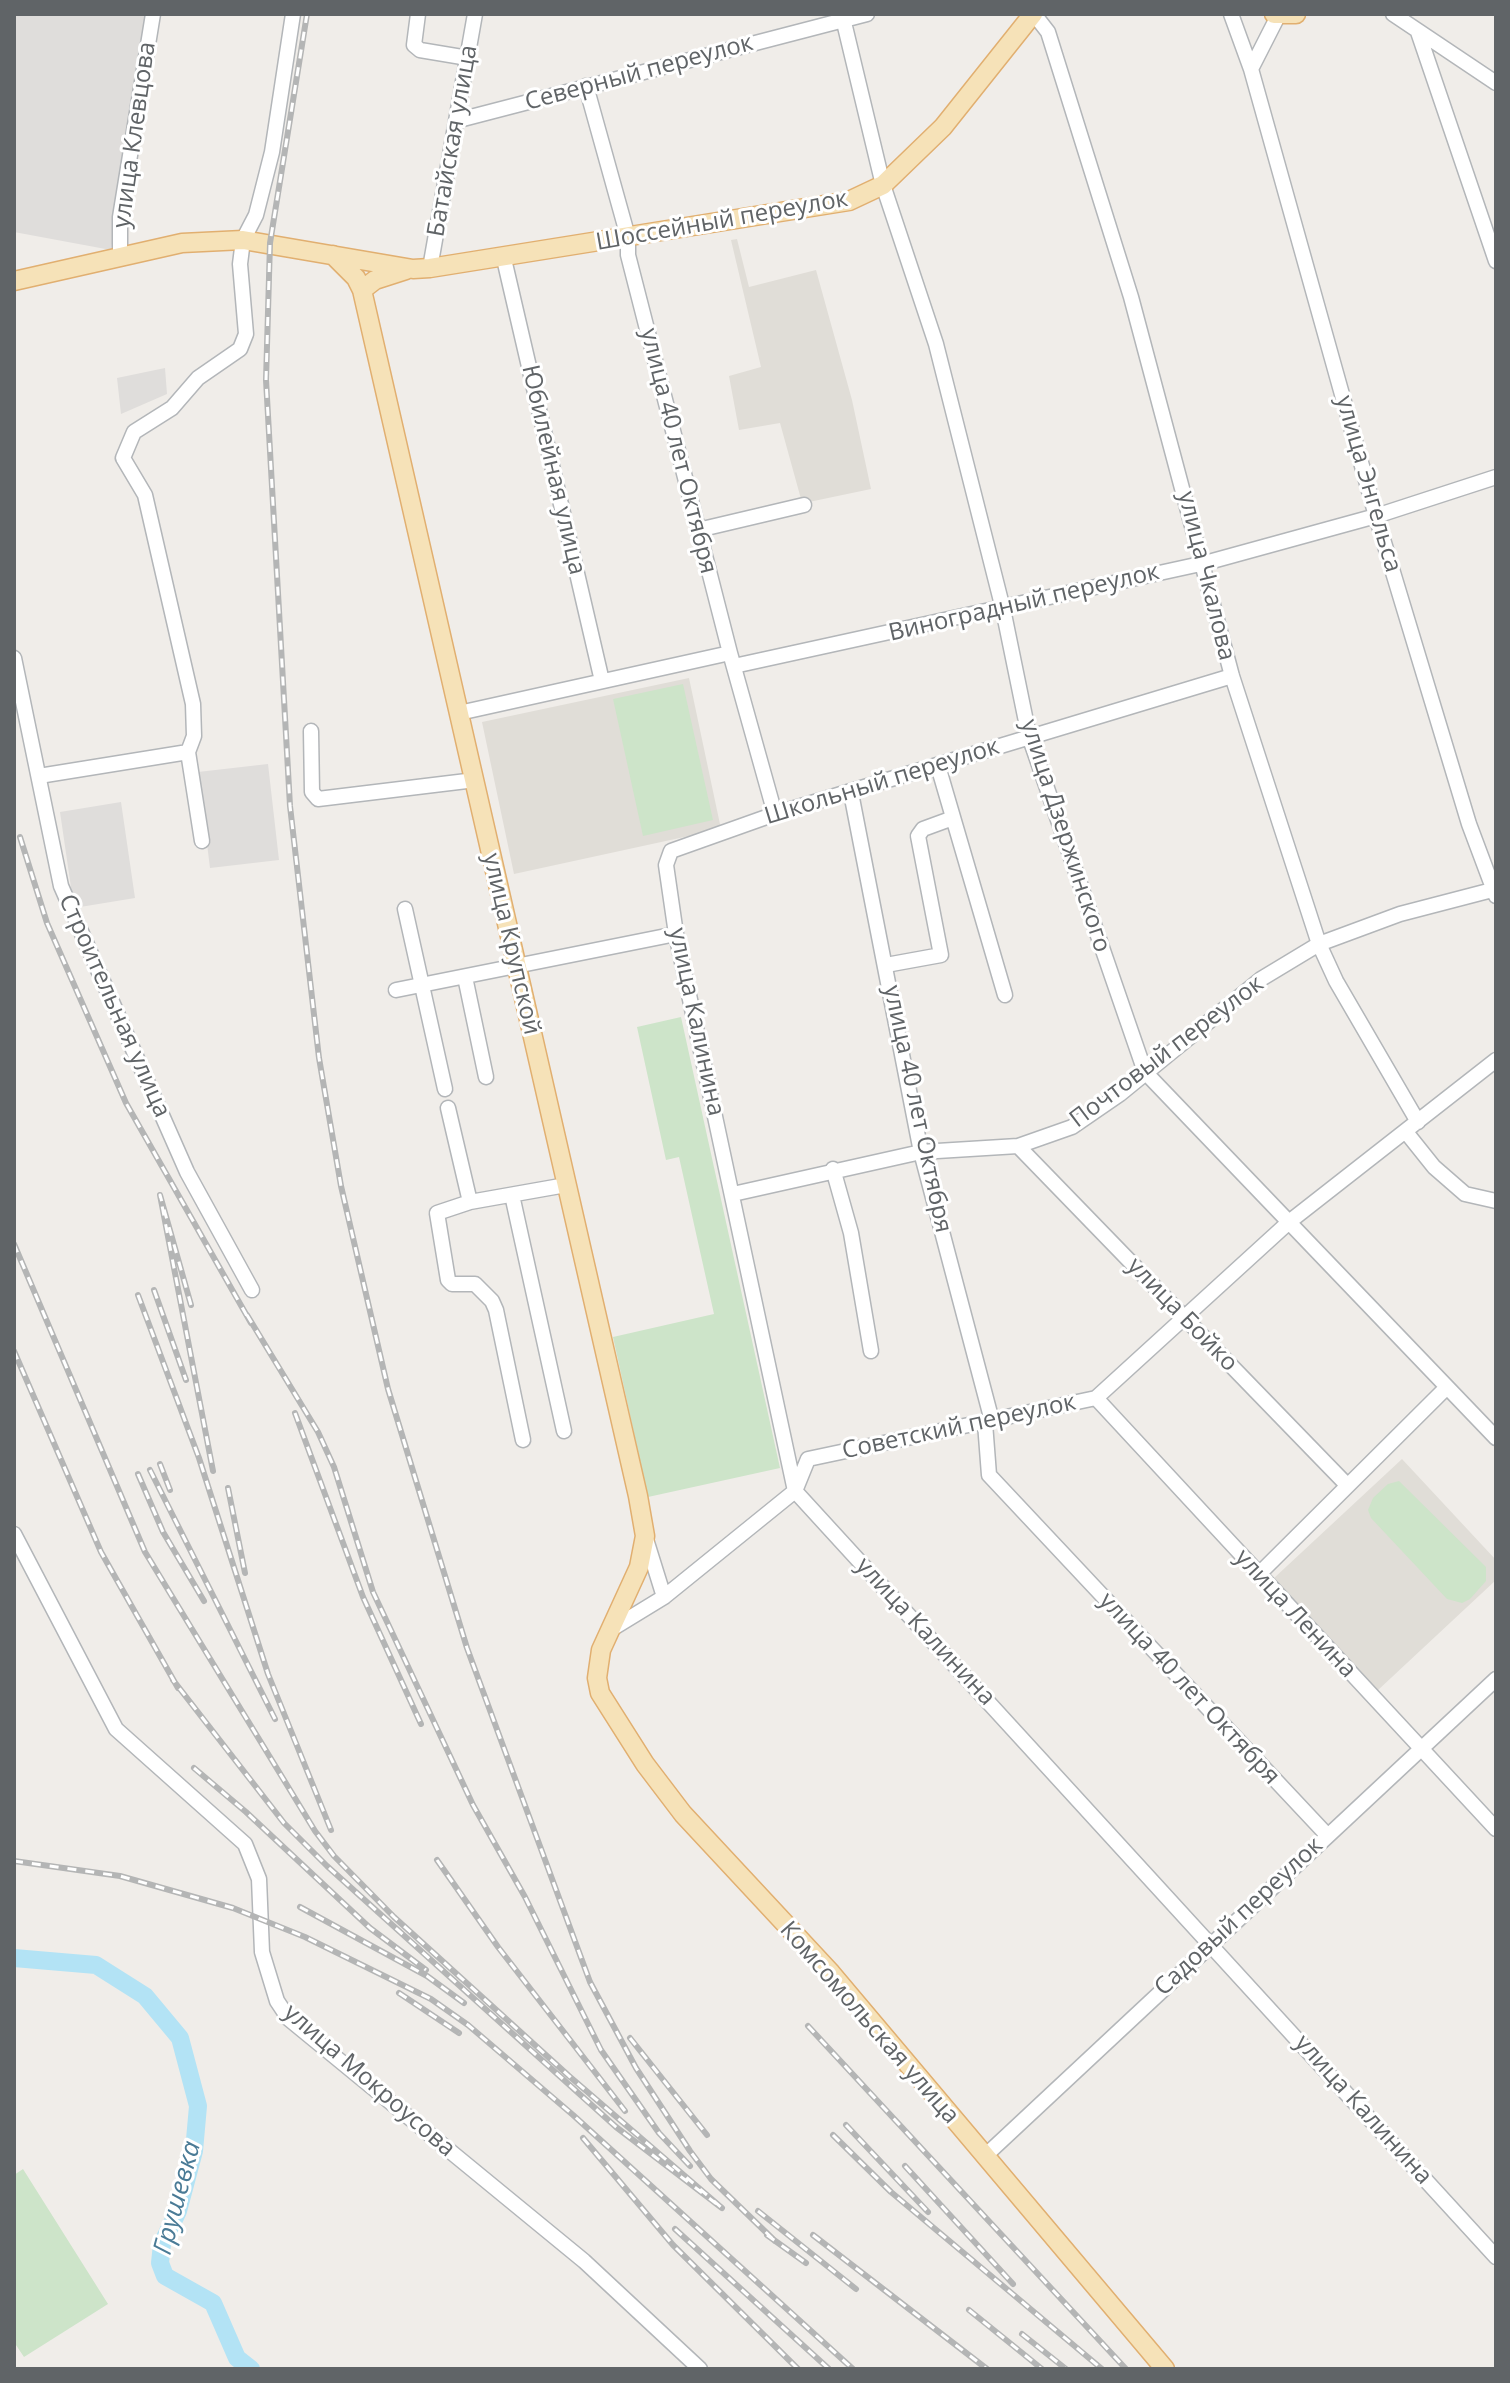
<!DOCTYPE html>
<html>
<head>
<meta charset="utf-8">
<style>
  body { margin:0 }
  #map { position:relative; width:1510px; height:2383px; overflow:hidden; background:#f0ede9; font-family:"Open Sans",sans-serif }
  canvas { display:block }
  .frame { position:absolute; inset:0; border:16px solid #606467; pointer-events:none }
</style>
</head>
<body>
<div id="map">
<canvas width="1510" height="2383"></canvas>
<div class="frame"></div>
</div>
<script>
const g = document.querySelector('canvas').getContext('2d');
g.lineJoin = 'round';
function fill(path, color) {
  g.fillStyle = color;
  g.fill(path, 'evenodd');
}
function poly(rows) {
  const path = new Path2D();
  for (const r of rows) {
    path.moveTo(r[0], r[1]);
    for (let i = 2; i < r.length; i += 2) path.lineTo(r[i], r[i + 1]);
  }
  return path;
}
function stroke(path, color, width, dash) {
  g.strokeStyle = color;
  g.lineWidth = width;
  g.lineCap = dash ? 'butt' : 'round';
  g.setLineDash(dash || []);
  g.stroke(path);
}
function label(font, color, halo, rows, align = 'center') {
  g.font = font + ' "Open Sans",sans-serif';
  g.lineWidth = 6;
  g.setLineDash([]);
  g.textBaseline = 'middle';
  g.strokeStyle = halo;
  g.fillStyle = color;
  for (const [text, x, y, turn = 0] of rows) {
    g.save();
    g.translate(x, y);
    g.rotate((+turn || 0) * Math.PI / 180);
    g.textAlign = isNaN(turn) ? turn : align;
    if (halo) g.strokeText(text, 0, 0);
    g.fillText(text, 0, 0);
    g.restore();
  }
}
const industrial = poly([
  [14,14,149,14,111,250,14,232],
  [165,368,167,394,121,414,117,378],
  [268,764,279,860,210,868,198,772],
  [121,802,135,898,74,908,60,812]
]);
const education = poly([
  [737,239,749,287,816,270,852,400,871,489,809,502,801,499,780,423,739,430,729,376,761,367,731,240],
  [689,678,721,829,514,874,482,722],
  [1402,1459,1496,1560,1496,1580,1377,1691,1273,1579]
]);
const green = poly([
  [683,684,713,820,643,836,613,699],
  [681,1017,780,1468,648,1497,613,1337,714,1314,679,1157,666,1160,637,1027],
  [1399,1481,1486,1567,1486,1581,1470,1599,1462,1603,1447,1599,1371,1518,1368,1510,1373,1498,1388,1484],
  [23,2169,108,2304,24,2357,14,2342,14,2175]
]);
const river = poly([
  [14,1958,96,1965,145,1996,180,2038,198,2106,194,2151,178,2211,162,2244,160,2263,165,2276,213,2303,237,2358,251,2369]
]);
const minor = poly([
  [418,14,414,45,420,50,468,58],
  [842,14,883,185,936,344,1003,609,1029,736,1145,1072,1496,1438],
  [1034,14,1048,32,1131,297,1232,676,1319,944,1336,981,1418,1122],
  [1231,14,1251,69],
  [1393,14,1496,83],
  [1278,16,1251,69,1376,516,1469,824,1496,896],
  [1418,32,1496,261],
  [586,86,628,237,628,255,730,653,775,814],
  [459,120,867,14],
  [120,256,120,217,153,14],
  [504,259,602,681],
  [430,268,475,14],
  [698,530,804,505],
  [14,658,61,886,187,1172,252,1290],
  [734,666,1205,563,1376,516,1496,477],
  [1232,676,775,814,671,851,666,865,676,934,795,1491,1496,2257],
  [459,713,730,653],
  [311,731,312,792,318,799,475,780],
  [938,766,1005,995],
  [39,776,188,752],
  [851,793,921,1152,992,1421],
  [202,841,188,752,194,736,193,704,145,495,123,458,134,432,172,408,198,378,240,349,246,334,240,264,243,240,256,215,272,152,293,14],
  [405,909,445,1089],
  [886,965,941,955,918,836,923,829,953,818],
  [465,977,486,1077],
  [396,990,676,934],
  [448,1108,470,1202],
  [1406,1132,1434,1167,1465,1194,1496,1201],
  [1018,1146,1346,1484],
  [833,1169,851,1233,871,1351],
  [733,1194,921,1152,1018,1146,1072,1127,1120,1094,1261,979,1319,944,1400,914,1496,889],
  [512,1195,564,1431],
  [1096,1398,1496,1829],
  [985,1423,989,1475,1327,1835],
  [523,1440,496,1310,492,1301,475,1284,452,1284,448,1280,437,1213,470,1202,566,1185],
  [14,1534,116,1729,245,1844,259,1879,262,1952,277,2001,289,2019,584,2261,700,2369],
  [645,1536,664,1597],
  [1259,1574,1446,1388],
  [610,1630,664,1597,795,1491,808,1459,1096,1398,1289,1222,1496,1060],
  [985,2156,1496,1679]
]);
const major = poly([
  [1274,14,1296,14],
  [333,255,356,278,362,290,638,1496,645,1536,639,1567,601,1650,597,1678,600,1693,645,1764,683,1814,831,1973,1165,2369],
  [14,281,182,243,243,240,413,269,430,268,849,201,883,185,943,127,1033,14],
  [362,290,375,280,406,270]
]);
const rail = poly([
  [307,14,270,243,266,380,290,806,319,1058,341,1186,388,1389,467,1648,590,1982,636,2068,690,2151,711,2179,775,2241],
  [20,837,47,923,126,1103,251,1323],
  [14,1244,145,1552,315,1831,334,1856,394,1917,569,2076,722,2208,616,2127,327,1866,284,1823,173,1680],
  [154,1290,186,1380],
  [138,1295,199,1458,268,1674,331,1830],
  [191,1305,160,1195,213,1471],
  [247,1315,318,1432,334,1467,373,1592,473,1805,525,1897,601,2050,659,2133,690,2166],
  [14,1351,101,1552,178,1688],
  [295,1413,363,1597,421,1724],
  [160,1464,170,1490],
  [150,1470,275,1719],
  [138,1474,163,1532,204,1601],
  [228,1488,245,1573],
  [194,1768,246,1812,370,1928,426,1970],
  [437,1860,498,1947,625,2111],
  [14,1861,120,1876,233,1908,305,1937,431,1999,468,2025,573,2115,853,2369],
  [300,1907,427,1976,464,2003],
  [399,1993,459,2033],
  [808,2026,1126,2369],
  [630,2038,707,2135],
  [846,2125,928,2212],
  [833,2135,891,2192,1102,2369],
  [583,2138,673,2245,798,2369],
  [905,2166,1013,2284],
  [758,2211,856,2289],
  [675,2229,829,2369],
  [767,2235,806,2263],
  [813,2235,987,2369],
  [969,2310,1042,2369],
  [1022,2334,1066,2369]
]);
const streetNames = [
  ["Северный переулок",639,73,-15],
  ["улица Клевцова",135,135,-82],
  ["Батайская улица",453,141,-80],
  ["Шоссейный переулок",722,221,-10],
  ["улица 40 лет Октября",678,451,76],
  ["Юбилейная улица",553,470,77],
  ["улица Энгельса",1368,484,74],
  ["улица Чкалова",1206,576,76],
  ["Виноградный переулок",1024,603,-13],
  ["Школьный переулок",882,782,-17],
  ["улица Дзержинского",1065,836,72],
  ["улица Крупской",511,944,77],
  ["Строительная улица",114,1006,66],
  ["улица Калинина",696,1022,78],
  ["Почтовый переулок",1167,1052,-37],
  ["улица 40 лет Октября",917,1109,78],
  ["улица Бойко",1182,1315,46],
  ["Советский переулок",959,1427,-12],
  ["улица Ленина",1295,1614,47],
  ["улица Калинина",925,1632,47],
  ["улица 40 лет Октября",1189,1689,47],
  ["Садовый переулок",1239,1917,-43],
  ["Комсомольская улица",869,2023,49],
  ["улица Мокроусова",369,2081,41],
  ["улица Калинина",1363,2110,48]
];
const waterNames = [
  ["Грушевка",178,2198,-75]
];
fill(industrial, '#dfdddb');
fill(education, '#e0ddd7');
fill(green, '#cde4c9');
stroke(river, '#b3e3f5', 18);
stroke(minor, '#b3b6b9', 17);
stroke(major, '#e1af70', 21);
stroke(minor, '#fff', 14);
stroke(major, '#f6e2b8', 18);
stroke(rail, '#b4b5b5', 6);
stroke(rail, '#fff', 3, [9]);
label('24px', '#606467', '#fff', streetNames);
label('italic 26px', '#4a7b96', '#fff', waterNames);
</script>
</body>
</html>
